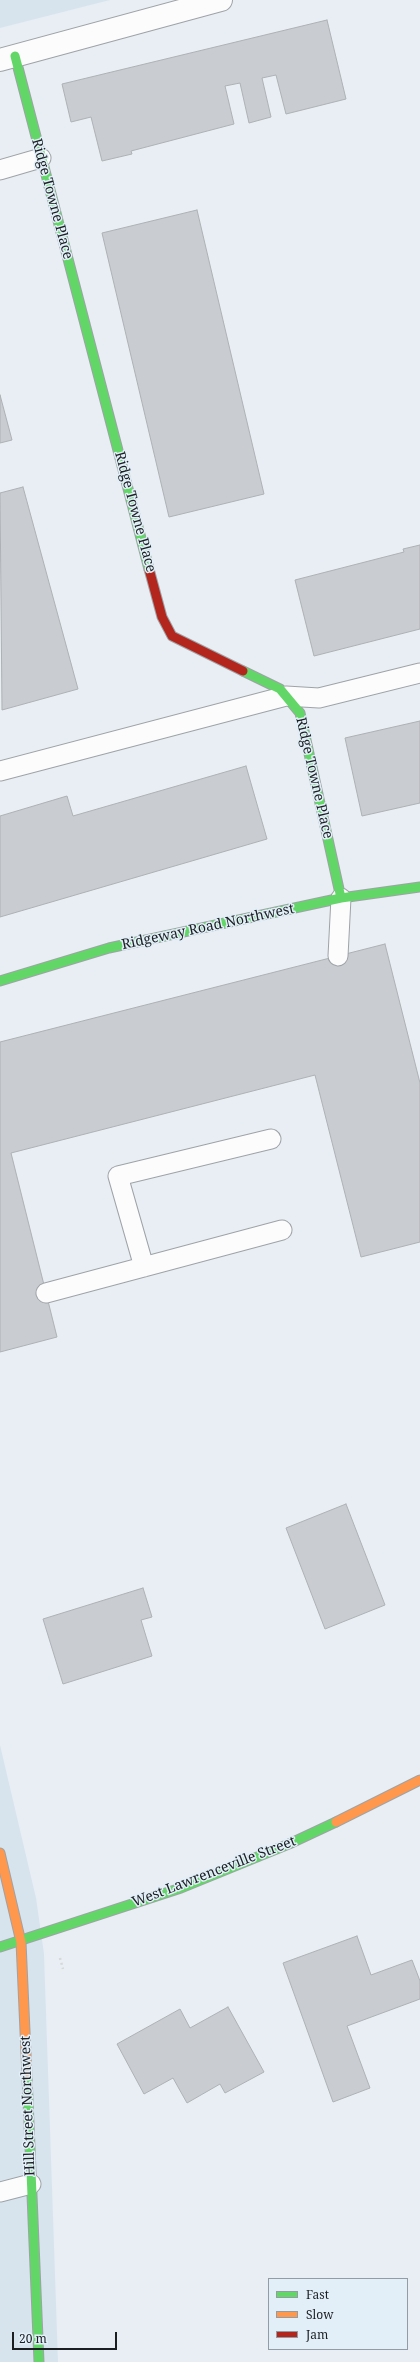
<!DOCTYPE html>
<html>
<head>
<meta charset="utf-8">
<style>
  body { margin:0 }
  #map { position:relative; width:420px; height:2362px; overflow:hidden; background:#e8eef3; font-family:"Noto Serif",serif }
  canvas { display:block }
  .legend { position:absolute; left:268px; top:2278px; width:140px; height:72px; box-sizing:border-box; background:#e3eff8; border:1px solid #939ca2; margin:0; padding:5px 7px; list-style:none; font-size:12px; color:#1b1f22 }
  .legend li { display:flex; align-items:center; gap:8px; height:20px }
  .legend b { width:20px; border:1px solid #939ca2 }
  .scale { position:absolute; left:12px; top:2332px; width:105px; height:18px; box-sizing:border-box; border:2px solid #1b1f22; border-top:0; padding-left:5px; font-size:12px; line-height:14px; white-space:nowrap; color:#1b1f22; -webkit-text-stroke:3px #e3eff8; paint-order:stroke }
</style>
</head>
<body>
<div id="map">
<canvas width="420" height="2362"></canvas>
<ul class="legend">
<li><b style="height:5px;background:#63d668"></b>Fast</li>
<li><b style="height:5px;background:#ff974d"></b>Slow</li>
<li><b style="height:5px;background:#b3261e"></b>Jam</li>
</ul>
<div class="scale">20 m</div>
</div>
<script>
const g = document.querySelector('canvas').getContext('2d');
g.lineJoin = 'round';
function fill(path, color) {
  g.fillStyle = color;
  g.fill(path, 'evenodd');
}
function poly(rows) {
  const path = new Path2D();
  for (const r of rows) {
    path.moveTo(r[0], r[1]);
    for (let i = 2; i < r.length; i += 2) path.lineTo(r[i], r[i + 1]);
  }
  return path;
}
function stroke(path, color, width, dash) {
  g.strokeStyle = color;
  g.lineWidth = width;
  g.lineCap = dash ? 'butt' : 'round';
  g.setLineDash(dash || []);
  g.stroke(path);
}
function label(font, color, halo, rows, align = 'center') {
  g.font = font + ' "Noto Serif",serif';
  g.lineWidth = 3;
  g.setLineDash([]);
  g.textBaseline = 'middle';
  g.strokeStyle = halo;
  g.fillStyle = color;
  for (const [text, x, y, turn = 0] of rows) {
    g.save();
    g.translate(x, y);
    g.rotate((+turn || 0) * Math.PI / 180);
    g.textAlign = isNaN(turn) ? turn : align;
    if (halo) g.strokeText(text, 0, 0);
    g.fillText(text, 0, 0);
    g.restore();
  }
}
const built = poly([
  [0,0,110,0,0,28],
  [0,1745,36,1898,44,1954,58,2362,0,2362]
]);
const building = poly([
  [327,20,346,99,286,114,276,75,262,78,271,117,249,123,240,83,225,86,234,124,131,151,132,154,102,161,91,117,71,122,62,84,327,20],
  [197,210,264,494,169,517,102,233,197,210],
  [0,395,12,440,0,443,0,395],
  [23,487,78,689,2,710,0,493,23,487],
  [420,545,420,629,314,656,295,580,404,552,403,549,420,545],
  [420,721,420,803,362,816,345,738,420,721],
  [246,766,267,839,0,917,0,816,67,796,73,816,246,766],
  [385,944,420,1083,420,1242,361,1257,315,1075,11,1153,57,1337,0,1352,0,1042,385,944],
  [346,1504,385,1605,325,1629,286,1528,346,1504],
  [143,1588,152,1617,141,1620,152,1656,63,1684,43,1619,143,1588],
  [357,1936,371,1975,412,1960,420,1981,420,1999,347,2026,370,2088,333,2102,283,1963,357,1936],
  [228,2007,264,2072,225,2093,220,2084,187,2103,173,2078,144,2094,117,2044,180,2009,190,2028,228,2007]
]);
const path = poly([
  [60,1958,63,1969]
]);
const lane = poly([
  [0,170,41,158],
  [0,771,286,696,319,698,420,673],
  [338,956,341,898],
  [144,1267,118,1176,271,1139],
  [46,1293,282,1230],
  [0,2192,31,2184]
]);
const street = poly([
  [0,60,221,0]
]);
const fast = poly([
  [15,56,149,569],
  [243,671,280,689,300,713,341,898],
  [0,981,109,948,341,898,420,887],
  [0,1947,181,1888,289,1844,336,1822],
  [27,2076,39,2362]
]);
const slow = poly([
  [336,1822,420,1780],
  [0,1853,21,1942,27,2076]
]);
const jam = poly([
  [149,569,162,617,172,636,243,671]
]);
const streetNames = [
  ["Ridge Towne Place",52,199,75],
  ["Ridge Towne Place",135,512,75],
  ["Ridge Towne Place",314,778,77],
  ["Ridgeway Road Northwest",208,927,-12],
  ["West Lawrenceville Street",214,1872,-21],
  ["Hill Street Northwest",28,2106,-92]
];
fill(built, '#d7e4ee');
fill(building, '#c9ccd1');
stroke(building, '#aeb1b5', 1);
stroke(lane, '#9ea3a7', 21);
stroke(street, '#9ea3a7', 24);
stroke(fast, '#9ea3a7', 11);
stroke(slow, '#9ea3a7', 11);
stroke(jam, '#9ea3a7', 11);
stroke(path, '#d6d8d9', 2.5, [2, 3]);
stroke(lane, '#fcfcfd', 19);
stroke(street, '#fcfcfd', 22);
stroke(fast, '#63d668', 9);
stroke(slow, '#ff974d', 9);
stroke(jam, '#b3261e', 9);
label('14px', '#1b1f22', '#e3eff8', streetNames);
</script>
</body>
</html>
